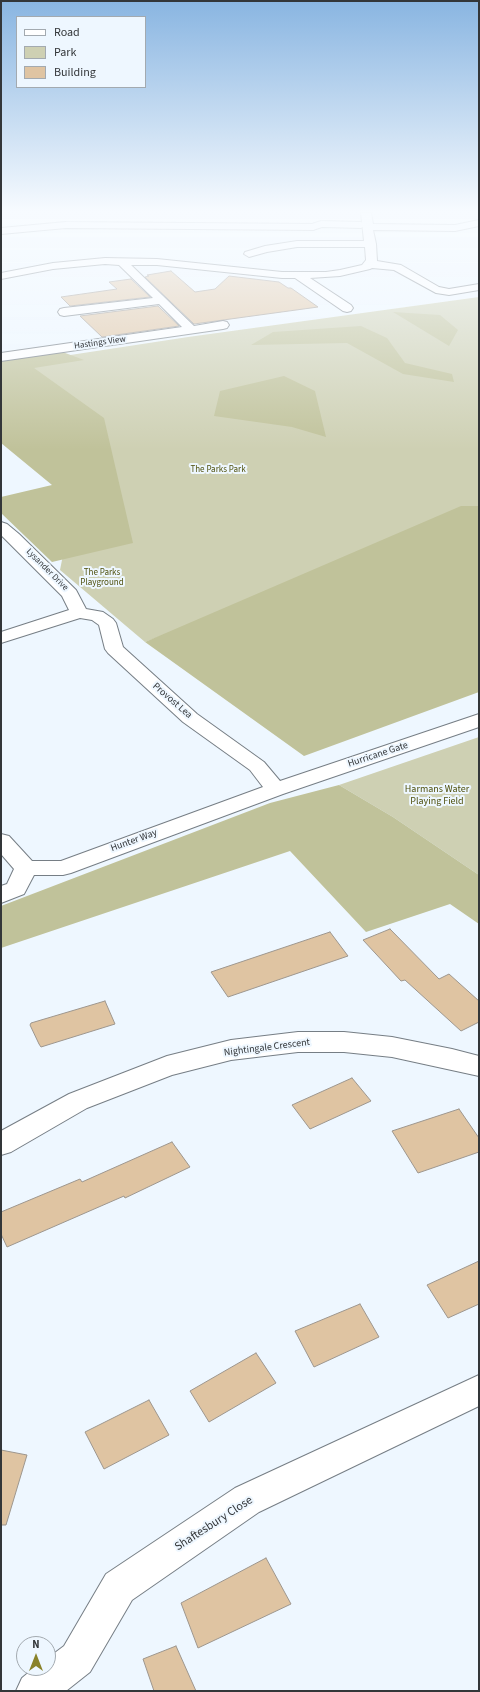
<!DOCTYPE html>
<html>
<head>
<meta charset="utf-8">
<style>
  body { margin:0 }
  #map { position:relative; width:480px; height:1692px; overflow:hidden; background:#eef7ff; font-family:"Source Sans 3",sans-serif }
  canvas { display:block }
  .frame { position:absolute; inset:0; border:2px solid #333639; pointer-events:none }
  .legend { position:absolute; left:16px; top:16px; width:130px; height:72px; box-sizing:border-box; background:#eef7ff; border:1px solid #a3aab0; margin:0; padding:5px 7px; list-style:none; font-size:12px; color:#333639 }
  .legend li { display:flex; align-items:center; gap:8px; height:20px }
  .legend b { width:20px; border:1px solid #a3aab0 }
  .north { position:absolute; left:16px; top:1636px; width:40px; height:40px; box-sizing:border-box; background:#eef7ff; border:1px solid #a3aab0; border-radius:50%; rotate:0deg; font-size:11px; font-weight:700; line-height:16px; text-align:center; color:#333639 }
  .north::after { content:''; display:block; margin:auto; width:14px; height:18px; background:#89822a; clip-path:polygon(50% 0,100% 100%,50% 72%,0 100%) }
</style>
</head>
<body>
<div id="map">
<canvas width="480" height="1692"></canvas>
<div class="frame"></div>
<ul class="legend">
<li><b style="height:5px;background:#fff"></b>Road</li>
<li><b style="height:11px;background:#ced0b3"></b>Park</li>
<li><b style="height:11px;background:#dfc4a2"></b>Building</li>
</ul>
<div class="north">N</div>
</div>
<script>
const g = document.querySelector('canvas').getContext('2d');
g.lineJoin = 'round';
function fill(path, color) {
  g.fillStyle = color;
  g.fill(path, 'evenodd');
}
function poly(rows) {
  const path = new Path2D();
  for (const r of rows) {
    path.moveTo(r[0], r[1]);
    for (let i = 2; i < r.length; i += 2) path.lineTo(r[i], r[i + 1]);
  }
  return path;
}
function stroke(path, color, width, dash) {
  g.strokeStyle = color;
  g.lineWidth = width;
  g.lineCap = dash ? 'butt' : 'round';
  g.setLineDash(dash || []);
  g.stroke(path);
}
function label(font, color, halo, rows, align = 'center') {
  g.font = font + ' "Source Sans 3",sans-serif';
  g.lineWidth = 4;
  g.setLineDash([]);
  g.textBaseline = 'middle';
  g.strokeStyle = halo;
  g.fillStyle = color;
  for (const [text, x, y, turn = 0] of rows) {
    g.save();
    g.translate(x, y);
    g.rotate((+turn || 0) * Math.PI / 180);
    g.textAlign = isNaN(turn) ? turn : align;
    if (halo) g.strokeText(text, 0, 0);
    g.fillText(text, 0, 0);
    g.restore();
  }
}
const green = poly([
  [479,297,479,516,145,642,60,570,90,420,18,363,188,337],
  [479,737,479,875,393,817,339,785]
]);
const forest = poly([
  [393,312,440,315,458,330,449,346],
  [361,326,387,338,405,363,452,374,454,382,403,374,347,343,251,345,273,332],
  [60,351,84,360,34,368,104,418,133,543,52,562,1,513,1,497,52,485,1,443,1,360],
  [284,376,315,391,326,437,292,427,214,416,220,391],
  [461,506,479,506,479,692,304,756,145,642],
  [339,785,393,817,479,875,479,924,450,904,366,932,290,851,1,948,1,906,270,803]
]);
const building = poly([
  [171,271,195,292,215,289,229,276,279,282,288,288,291,288,318,307,194,324,145,277,149,276,147,275,171,271],
  [131,279,150,297,70,306,61,297,117,289,109,282,131,279],
  [158,306,179,326,102,337,80,316,158,306],
  [390,929,439,979,449,974,479,1001,479,1022,461,1031,405,980,401,981,363,940,390,929],
  [330,932,348,956,228,997,211,972,330,932],
  [105,1001,115,1024,41,1047,39,1044,30,1025,31,1023,105,1001],
  [352,1078,371,1101,310,1129,292,1105,352,1078],
  [459,1109,479,1138,479,1152,418,1173,392,1131,459,1109],
  [172,1142,190,1167,125,1198,124,1196,7,1247,1,1234,1,1212,80,1179,82,1182,172,1142],
  [479,1261,479,1304,448,1318,427,1285,479,1261],
  [360,1304,379,1337,314,1367,295,1331,360,1304],
  [256,1353,276,1383,209,1422,190,1391,256,1353],
  [149,1400,169,1435,104,1469,85,1432,149,1400],
  [1,1450,27,1455,6,1525,1,1525,1,1450],
  [266,1558,291,1604,198,1648,181,1603,266,1558],
  [176,1646,196,1691,154,1691,143,1659,176,1646]
]);
const pedestrian = poly([
  [321,221,361,222,366,225,361,228,322,227,313,230,308,227,309,225,321,221]
]);
const minor = poly([
  [361,213,371,213,373,224,455,225,479,220,479,226,455,231,373,230,376,244,377,261,401,265,439,287,449,289,479,284,479,290,449,295,436,293,394,270,372,268,370,269,340,276,310,278,351,305,353,308,351,311,347,312,343,311,295,278,282,278,157,265,131,265,194,326,223,321,227,322,229,325,227,328,223,329,1,361,1,353,182,327,159,304,64,316,60,315,58,312,60,309,64,308,153,298,119,265,105,264,53,269,1,279,1,273,53,263,105,258,157,259,282,272,326,272,340,270,362,265,366,260,365,247,297,247,267,252,249,257,244,254,245,252,265,246,297,241,364,241,361,213],
  [66,222,313,224,318,227,313,230,66,228,1,234,1,228,66,222],
  [1,522,7,524,19,534,76,590,86,609,103,612,113,619,116,623,123,647,197,714,264,762,280,781,479,714,479,727,283,794,71,873,63,875,34,875,24,894,1,903,1,886,7,884,14,869,1,854,1,834,9,836,32,861,61,861,263,787,250,770,183,722,108,653,105,649,99,625,92,620,80,618,1,643,1,632,69,610,62,596,1,535,1,522],
  [298,1032,344,1032,392,1037,452,1049,479,1056,479,1076,392,1057,344,1052,298,1052,231,1060,172,1075,87,1108,11,1152,1,1155,1,1131,69,1094,167,1056,231,1040,298,1032],
  [479,1375,479,1406,259,1512,132,1600,90,1672,66,1691,16,1691,22,1678,34,1668,48,1668,48,1658,64,1646,106,1574,235,1488,479,1375]
]);
const farStreetnames = [
  ["Hastings View",100,343,-8],
  ["Lysander Drive",47,570,45]
];
const farParknames = [
  ["The Parks Park",218,470],
  ["The Parks",102,573],
  ["Playground",102,583]
];
const streetNames = [
  ["Provost Lea",172,701,41],
  ["Hurricane Gate",378,755,-18],
  ["Hunter Way",134,841,-20],
  ["Nightingale Crescent",267,1048,-7]
];
const parkNames = [
  ["Harmans Water",437,790],
  ["Playing Field",437,802]
];
const nearStreetnames = [
  ["Shaftesbury Close",214,1524,-33]
];
fill(green, '#ced0b3');
fill(forest, '#c0c29a');
fill(building, '#dfc4a2');
stroke(building, '#9d968e', 1);
stroke(pedestrian, '#767e85', 2);
stroke(minor, '#767e85', 2);
fill(pedestrian, '#fff');
fill(minor, '#fff');
const sky = g.createLinearGradient(0, 0, 0, 450);
sky.addColorStop(0, '#89b5e1');
sky.addColorStop(0.47, '#f7fbff');
sky.addColorStop(1, '#f7fbff00');
g.fillStyle = sky;
g.fillRect(0, 0, 480, 450);
label('9px', '#333639', '#eef7ff', farStreetnames);
label('9px', '#4f500d', '#eef7ff', farParknames);
label('10px', '#333639', '#eef7ff', streetNames);
label('10px', '#4f500d', '#eef7ff', parkNames);
label('12px', '#333639', '#eef7ff', nearStreetnames);
</script>
</body>
</html>
